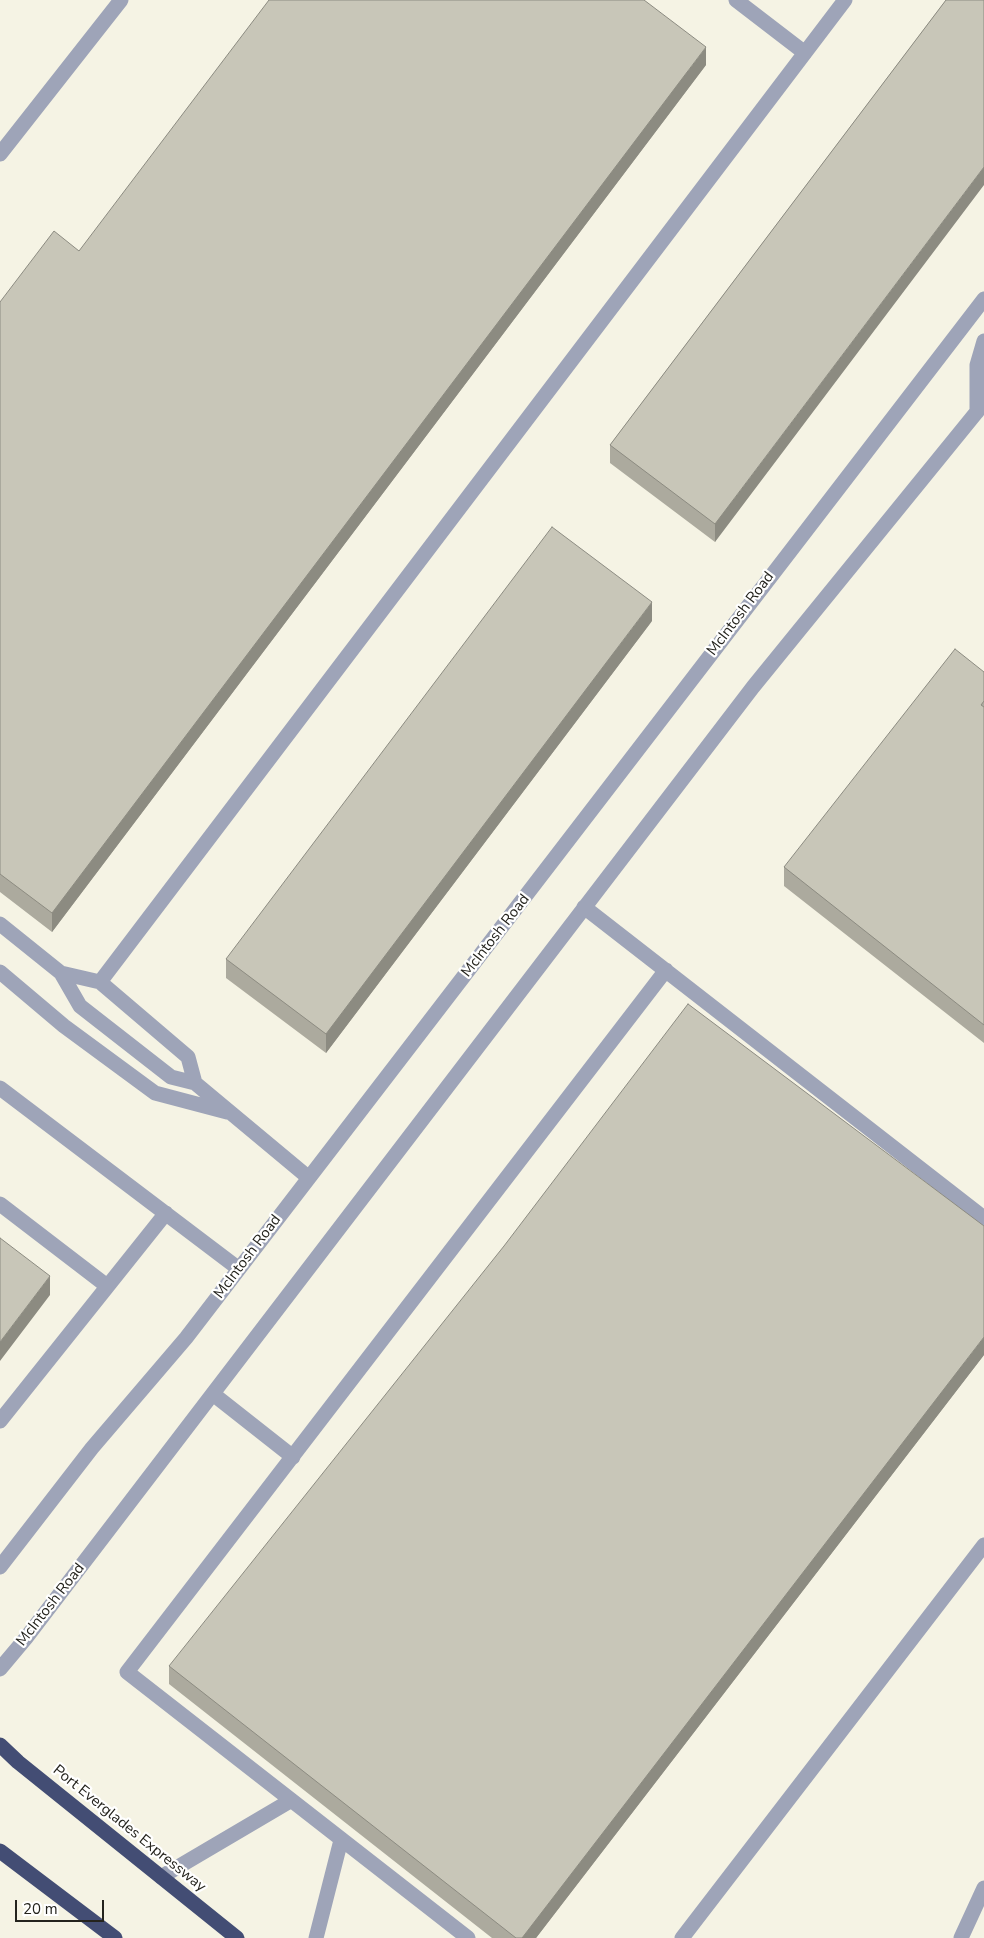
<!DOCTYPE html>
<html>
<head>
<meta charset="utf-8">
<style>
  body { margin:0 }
  #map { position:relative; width:984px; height:1938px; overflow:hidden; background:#f5f3e4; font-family:"Nunito Sans",sans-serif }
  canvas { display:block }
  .scale { position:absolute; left:15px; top:1900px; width:89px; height:22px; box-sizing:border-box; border:2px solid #24231d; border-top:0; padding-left:6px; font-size:15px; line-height:18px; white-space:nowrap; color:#24231d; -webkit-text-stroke:4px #fff; paint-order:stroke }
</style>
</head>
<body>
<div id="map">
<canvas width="984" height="1938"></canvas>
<div class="scale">20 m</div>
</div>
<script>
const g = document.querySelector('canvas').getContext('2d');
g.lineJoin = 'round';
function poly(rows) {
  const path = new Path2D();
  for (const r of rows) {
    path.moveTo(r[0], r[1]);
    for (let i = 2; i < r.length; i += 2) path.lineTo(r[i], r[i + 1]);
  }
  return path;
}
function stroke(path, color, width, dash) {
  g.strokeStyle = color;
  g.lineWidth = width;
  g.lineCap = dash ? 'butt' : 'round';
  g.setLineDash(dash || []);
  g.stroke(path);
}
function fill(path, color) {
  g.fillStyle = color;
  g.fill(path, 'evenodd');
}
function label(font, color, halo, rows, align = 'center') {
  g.font = font + ' "Nunito Sans",sans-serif';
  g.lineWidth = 4.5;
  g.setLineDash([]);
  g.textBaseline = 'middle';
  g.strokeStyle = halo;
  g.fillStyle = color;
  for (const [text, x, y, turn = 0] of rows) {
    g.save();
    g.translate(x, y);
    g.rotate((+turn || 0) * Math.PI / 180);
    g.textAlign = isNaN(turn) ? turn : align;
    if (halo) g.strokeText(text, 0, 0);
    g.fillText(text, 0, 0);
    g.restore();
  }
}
const minor = poly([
  [736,0,805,53],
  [0,154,121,0],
  [977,412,977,365,984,341],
  [584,907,984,1218],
  [0,924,61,973,80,1006,171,1077,195,1083,309,1178],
  [0,972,64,1026,155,1093,227,1112],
  [61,973,100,982,188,1057,195,1083],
  [100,982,845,0],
  [0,1088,239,1269],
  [0,1204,107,1286],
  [213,1394,293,1457],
  [0,1421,166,1213],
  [0,1567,92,1448,186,1338,984,299],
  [0,1669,26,1638,753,687,984,403],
  [161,1877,290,1801],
  [316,1938,341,1840],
  [468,1938,127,1672,666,970],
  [682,1938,984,1545],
  [961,1938,984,1888]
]);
const highway = poly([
  [0,1745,18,1762,237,1938],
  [0,1851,115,1938]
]);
const wall = poly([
  [946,0,715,542,610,463,610,445],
  [706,65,52,932,0,892,0,302,79,251],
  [652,621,326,1053,226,978,226,959],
  [984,672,984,1043,784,886,784,867],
  [984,1355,536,1938,492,1938,169,1684,169,1666]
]);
const shadedWall = poly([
  [706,47,706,65,52,932,52,913],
  [984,167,984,185,715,542,715,524],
  [652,602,652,621,326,1053,326,1034],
  [50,1276,50,1295,0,1361,0,1342],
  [984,1337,984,1355,536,1938,522,1938]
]);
const building = poly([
  [269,0,644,0,706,47,52,913,0,874,0,302,54,231,79,251,269,0],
  [946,0,984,0,984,167,715,524,610,445,946,0],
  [552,527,652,602,326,1034,226,959,552,527],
  [955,649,984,672,984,701,981,705,984,707,984,1025,784,867,955,649],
  [688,1004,984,1226,984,1337,522,1938,516,1938,169,1666,504,1246,688,1004],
  [0,1238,50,1276,0,1342,0,1238]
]);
const streetNames = [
  ["McIntosh Road",741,614,-53],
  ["McIntosh Road",496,936,-52],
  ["McIntosh Road",248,1257,-53],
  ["McIntosh Road",51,1605,-52],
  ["Port Everglades Expressway",129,1829,39]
];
stroke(minor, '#9ea4b8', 15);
stroke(highway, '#434d74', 15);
fill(wall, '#acaa9e');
fill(shadedWall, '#8c8b81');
fill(building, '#c8c6b8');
stroke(building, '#8c8b81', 1);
label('15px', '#24231d', '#fff', streetNames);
</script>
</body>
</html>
